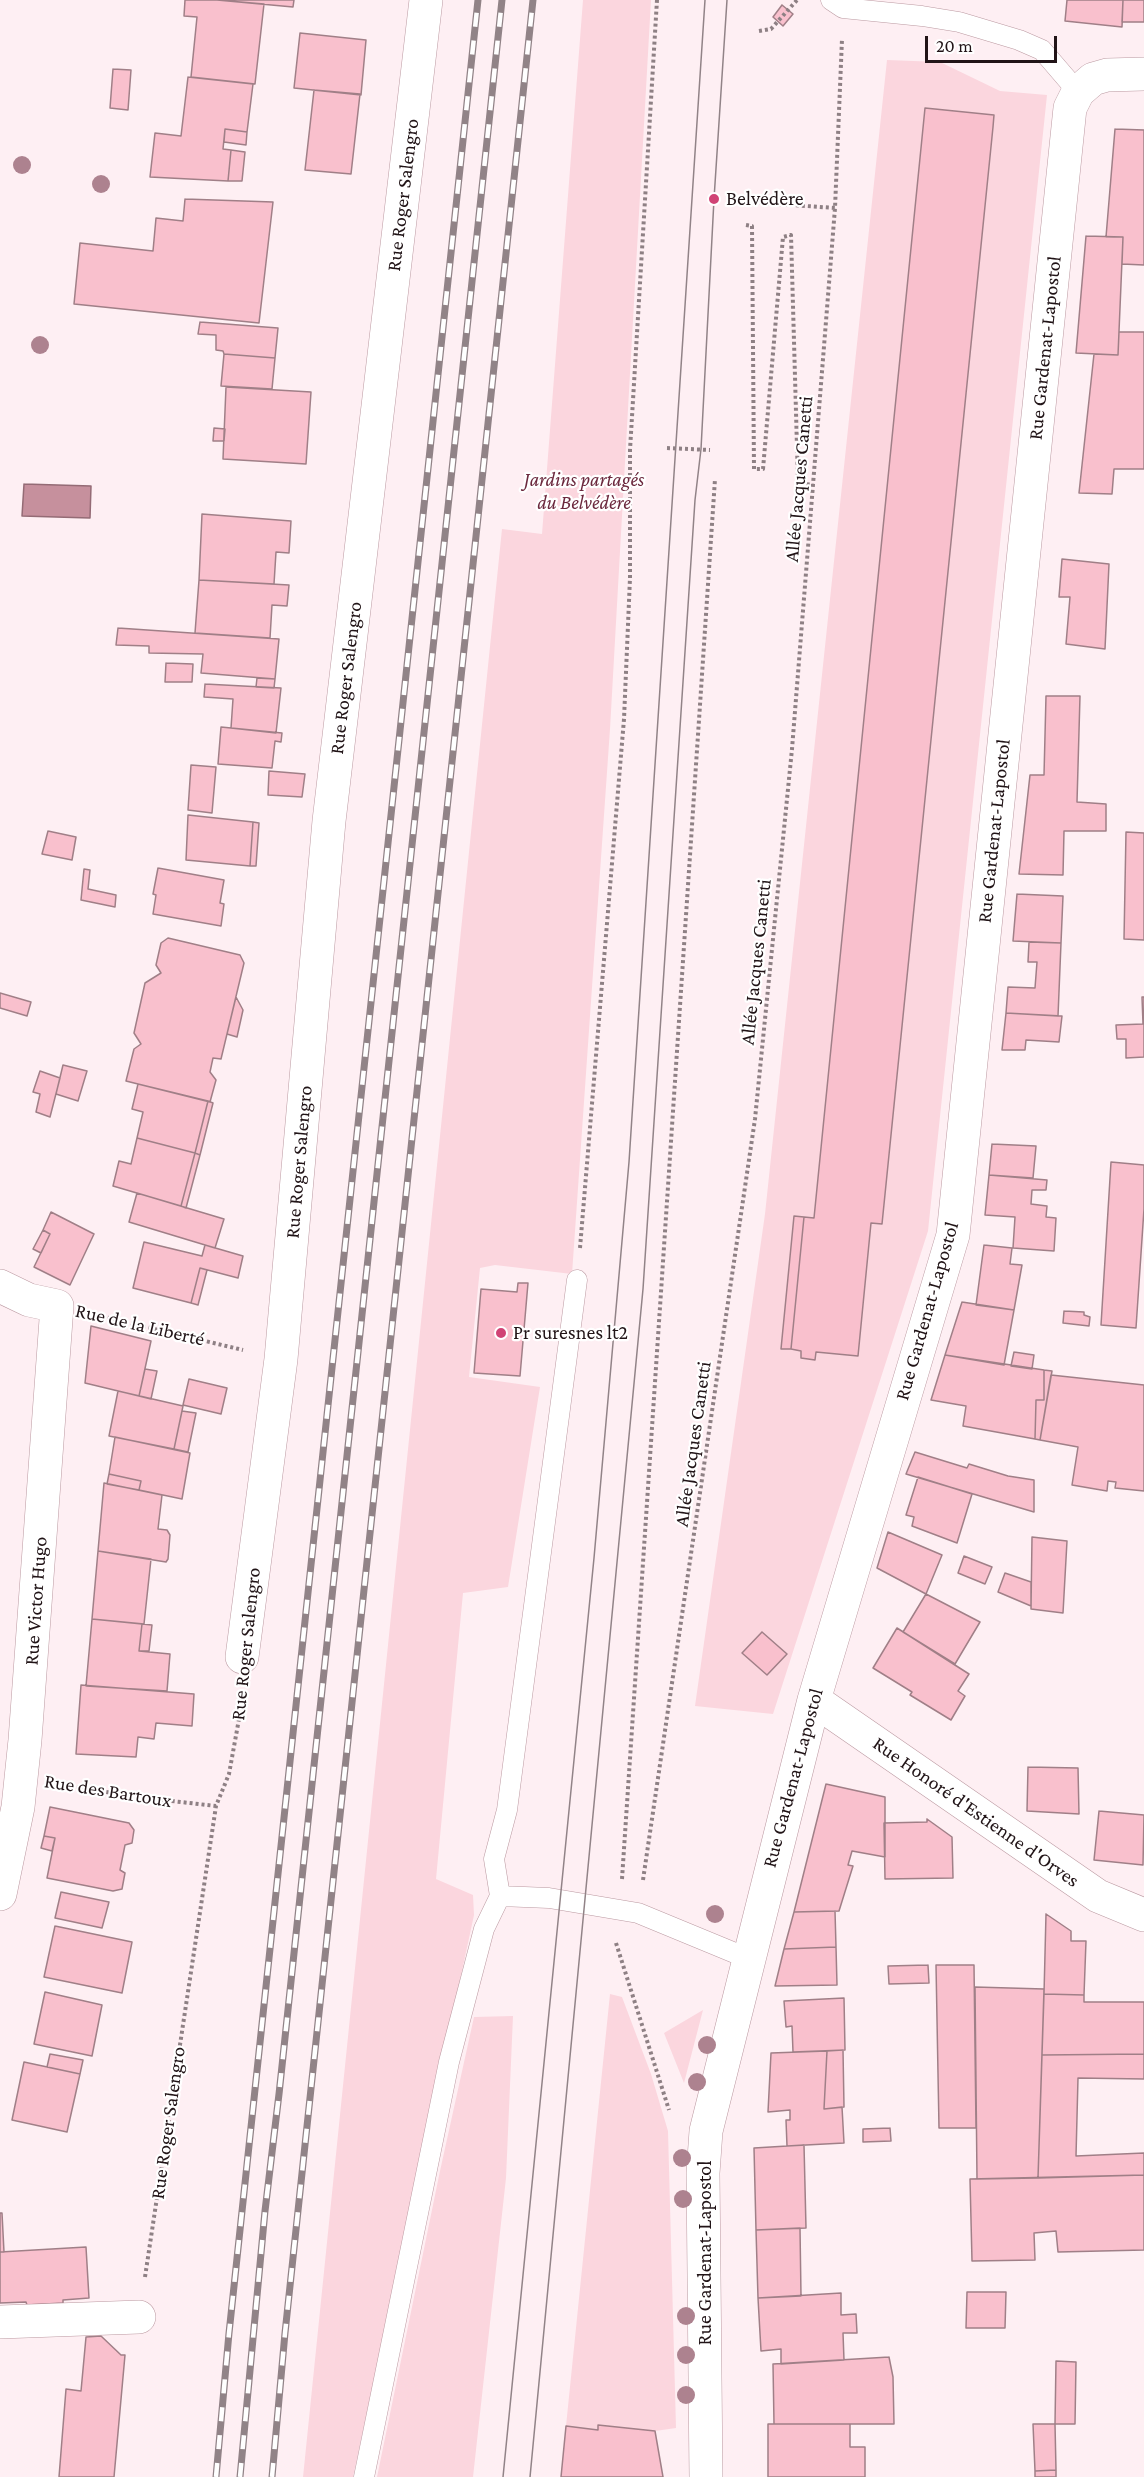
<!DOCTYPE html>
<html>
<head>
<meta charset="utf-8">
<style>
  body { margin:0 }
  #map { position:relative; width:1144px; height:2477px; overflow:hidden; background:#feeff3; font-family:"Crimson Pro",serif }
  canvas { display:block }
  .scale { position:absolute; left:925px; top:36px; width:132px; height:27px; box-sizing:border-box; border:3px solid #211417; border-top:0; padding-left:8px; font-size:18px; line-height:21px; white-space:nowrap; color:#211417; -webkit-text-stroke:4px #fff; paint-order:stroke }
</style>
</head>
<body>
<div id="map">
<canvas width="1144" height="2477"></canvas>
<div class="scale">20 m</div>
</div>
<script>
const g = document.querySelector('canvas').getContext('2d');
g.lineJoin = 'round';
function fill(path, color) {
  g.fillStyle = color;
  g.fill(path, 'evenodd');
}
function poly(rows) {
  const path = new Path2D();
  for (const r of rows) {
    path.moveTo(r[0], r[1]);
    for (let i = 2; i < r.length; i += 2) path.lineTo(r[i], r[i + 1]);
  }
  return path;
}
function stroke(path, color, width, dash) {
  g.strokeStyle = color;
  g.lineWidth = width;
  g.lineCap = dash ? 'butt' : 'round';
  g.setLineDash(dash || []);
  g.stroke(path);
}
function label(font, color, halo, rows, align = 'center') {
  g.font = font + ' "Crimson Pro",serif';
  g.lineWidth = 4.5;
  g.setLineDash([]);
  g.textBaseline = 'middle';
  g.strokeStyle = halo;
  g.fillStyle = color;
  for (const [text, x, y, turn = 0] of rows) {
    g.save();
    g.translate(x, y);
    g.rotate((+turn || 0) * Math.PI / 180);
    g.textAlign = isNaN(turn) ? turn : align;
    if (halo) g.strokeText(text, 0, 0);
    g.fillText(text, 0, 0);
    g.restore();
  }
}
const green = poly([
  [583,0,651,0,610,729,572,1274,495,1265,480,1268,469,1377,540,1387,508,1587,463,1593,436,1879,473,1895,474,1915,353,2477,303,2477,502,529,542,534],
  [887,60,940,62,1000,91,1047,95,928,1231,773,1714,695,1706,765,1214],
  [610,1994,622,1997,651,2074,668,2131,676,2428,655,2431,599,2425,598,2430,566,2426],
  [703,2010,684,2083,664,2033],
  [513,2016,506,2178,473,2477,377,2477,440,2171,474,2017]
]);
const water = poly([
  [24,484,91,486,90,518,22,516,24,484]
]);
const building = poly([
  [185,0,217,0,264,4,255,84,191,77,197,17,184,16,185,0],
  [217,0,294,0,293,7,217,0],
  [1067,0,1123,0,1122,27,1065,21,1067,0],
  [1123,0,1144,0,1144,22,1122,22,1123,0],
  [782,5,793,14,783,26,773,17,782,5],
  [300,33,366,40,361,95,294,88,300,33],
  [113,69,131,70,128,110,110,108,113,69],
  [188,77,253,84,247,132,225,129,223,149,231,150,228,181,150,177,155,133,181,136,188,77],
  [314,90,360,94,351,174,305,170,314,90],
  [925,108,994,115,993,127,882,1224,871,1223,858,1356,816,1352,815,1360,801,1358,801,1351,791,1349,804,1217,814,1218,925,108],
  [225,129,247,132,246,145,224,142,225,129],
  [1115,129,1144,130,1144,265,1122,264,1123,237,1106,237,1115,129],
  [231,150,245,152,242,181,228,181,231,150],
  [185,199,273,202,259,323,74,304,80,243,153,251,156,218,183,221,185,199],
  [1086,236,1123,237,1118,355,1076,353,1086,236],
  [200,322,278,328,275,358,224,354,223,351,216,350,216,335,198,334,200,322],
  [1119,332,1144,332,1144,469,1114,469,1112,494,1079,493,1094,354,1118,355,1119,332],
  [224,354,275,358,272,389,221,386,224,354],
  [226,387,311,392,306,464,223,459,226,387],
  [214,428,225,429,224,441,213,441,214,428],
  [202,514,291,521,289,553,276,552,274,584,199,580,202,514],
  [1062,559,1109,564,1105,649,1066,644,1070,597,1059,597,1062,559],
  [199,580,289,585,287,606,272,605,270,638,195,633,199,580],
  [118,628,279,639,275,679,201,673,203,654,149,653,149,646,116,645,118,628],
  [166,663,193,664,192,682,165,682,166,663],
  [257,678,275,679,274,688,256,687,257,678],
  [205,684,281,688,276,733,231,728,233,699,204,697,205,684],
  [1046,696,1080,696,1077,802,1106,804,1106,831,1064,831,1063,875,1019,874,1030,775,1044,775,1046,696],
  [221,727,282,733,281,742,275,741,272,768,218,764,221,727],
  [191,765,216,767,212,813,188,810,191,765],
  [269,771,305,774,302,797,268,795,269,771],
  [188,815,253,822,250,866,186,860,188,815],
  [253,822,259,823,256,866,250,866,253,822],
  [48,831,76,837,72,860,42,854,48,831],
  [1126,832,1144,833,1144,940,1124,939,1126,832],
  [158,868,224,880,220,903,224,904,221,926,153,914,156,895,153,894,158,868],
  [84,869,90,870,88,889,116,895,115,907,81,900,84,869],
  [1017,894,1063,896,1061,943,1013,941,1017,894],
  [168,938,240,955,244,963,221,1059,213,1058,210,1072,216,1080,210,1102,126,1081,134,1049,141,1044,134,1033,145,983,161,973,156,965,161,943,168,938],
  [1029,942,1061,943,1058,1016,1006,1013,1008,987,1035,988,1037,962,1028,962,1029,942],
  [0,993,31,1002,27,1016,0,1008,0,993],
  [236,997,243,1010,237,1037,227,1034,236,997],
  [1142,997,1144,997,1144,1057,1126,1058,1126,1039,1117,1039,1116,1025,1143,1024,1142,997],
  [1006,1013,1062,1016,1059,1042,1026,1040,1025,1050,1002,1050,1006,1013],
  [63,1065,87,1071,78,1101,56,1094,63,1065],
  [40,1071,60,1078,50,1117,36,1112,40,1094,33,1092,40,1071],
  [138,1084,208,1101,195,1153,137,1138,143,1112,132,1109,138,1084],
  [208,1101,213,1103,200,1155,195,1153,208,1101],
  [137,1138,195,1153,181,1206,113,1186,119,1161,131,1164,137,1138],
  [992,1144,1036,1146,1033,1178,989,1175,992,1144],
  [195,1153,200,1155,186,1208,181,1206,195,1153],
  [1111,1162,1144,1165,1144,1209,1136,1328,1101,1325,1111,1162],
  [989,1175,1047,1180,1046,1190,1032,1190,1031,1204,1047,1206,1046,1217,1056,1218,1054,1251,1013,1248,1015,1217,985,1215,989,1175],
  [137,1193,224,1219,215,1248,129,1222,137,1193],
  [51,1212,94,1234,70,1285,34,1267,50,1234,43,1230,51,1212],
  [794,1216,804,1217,791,1349,781,1349,794,1216],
  [43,1230,50,1234,41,1253,33,1249,43,1230],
  [144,1242,202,1256,205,1245,243,1256,238,1278,200,1268,191,1303,133,1288,144,1242],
  [984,1245,1012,1248,1010,1264,1022,1265,1014,1310,976,1305,984,1245],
  [200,1268,207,1270,198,1305,191,1303,200,1268],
  [518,1283,528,1283,520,1376,474,1373,481,1289,517,1292,518,1283],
  [962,1302,1014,1310,1004,1365,945,1355,962,1302],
  [1064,1311,1084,1312,1084,1315,1090,1317,1089,1326,1063,1323,1064,1311],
  [91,1326,151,1341,139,1396,85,1383,91,1326],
  [1014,1352,1034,1355,1032,1369,1011,1366,1014,1352],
  [945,1355,1044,1370,1044,1400,1036,1400,1035,1439,963,1426,966,1406,931,1400,945,1355],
  [145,1369,157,1371,151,1399,139,1396,145,1369],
  [1044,1370,1052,1371,1040,1440,1035,1439,1036,1400,1044,1400,1044,1370],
  [1051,1375,1144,1385,1144,1491,1115,1488,1116,1482,1108,1481,1107,1491,1072,1485,1078,1447,1040,1440,1051,1375],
  [189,1379,227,1388,221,1414,183,1405,189,1379],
  [118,1391,183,1406,174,1449,109,1436,118,1391],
  [182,1411,196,1413,188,1452,174,1449,182,1411],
  [115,1437,190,1453,182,1499,139,1490,141,1481,109,1474,115,1437],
  [915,1452,967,1468,969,1464,1008,1476,1034,1480,1034,1512,906,1474,915,1452],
  [109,1474,141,1481,139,1490,107,1484,109,1474],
  [918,1477,972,1494,957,1543,912,1526,914,1517,906,1515,918,1477],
  [104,1483,162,1495,158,1529,167,1530,170,1535,168,1559,166,1562,98,1551,104,1483],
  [888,1532,942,1555,926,1594,877,1568,888,1532],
  [1032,1537,1067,1541,1063,1613,1031,1609,1032,1537],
  [98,1551,151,1559,144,1624,92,1619,98,1551],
  [964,1556,992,1567,985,1584,958,1573,964,1556],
  [1005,1573,1031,1582,1031,1606,998,1592,1005,1573],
  [926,1594,980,1622,955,1664,903,1632,926,1594],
  [92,1619,142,1624,139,1651,170,1654,167,1691,86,1686,92,1619],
  [142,1624,152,1625,149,1651,139,1651,142,1624],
  [897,1628,969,1674,958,1691,965,1696,951,1720,910,1695,912,1692,873,1668,897,1628],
  [762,1632,787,1654,767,1675,742,1653,762,1632],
  [81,1685,194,1694,192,1726,156,1723,154,1739,138,1737,136,1757,76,1754,81,1685],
  [1028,1767,1078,1768,1079,1814,1027,1811,1028,1767],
  [826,1784,885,1797,885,1857,852,1851,848,1865,853,1866,839,1911,794,1912,826,1784],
  [50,1807,129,1823,134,1830,132,1843,125,1845,120,1870,125,1873,122,1889,113,1891,47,1878,55,1838,44,1836,50,1807],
  [1099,1811,1144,1815,1143,1865,1094,1860,1099,1811],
  [927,1819,952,1837,953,1878,885,1879,884,1823,927,1822,927,1819],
  [44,1836,55,1838,52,1851,41,1848,44,1836],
  [61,1892,109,1902,102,1928,55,1918,61,1892],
  [835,1911,836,1947,784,1949,794,1912,835,1911],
  [1046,1914,1071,1931,1071,1941,1086,1941,1084,1995,1044,1994,1046,1914],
  [55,1926,132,1942,122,1993,44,1977,55,1926],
  [836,1947,837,1985,775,1986,784,1949,836,1947],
  [928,1965,929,1983,889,1984,888,1966,928,1965],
  [936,1965,974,1965,976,2128,939,2128,936,1965],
  [975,1987,1044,1989,1038,2178,977,2179,975,1987],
  [45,1992,102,2005,92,2056,34,2044,45,1992],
  [1044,1994,1084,1995,1084,2002,1144,2002,1144,2054,1042,2055,1044,1994],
  [844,1998,845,2050,793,2052,792,2026,786,2027,784,2001,844,1998],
  [843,2050,844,2107,824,2109,827,2051,843,2050],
  [827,2051,824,2109,842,2107,844,2143,787,2146,786,2120,790,2120,790,2110,768,2112,771,2053,827,2051],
  [50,2054,83,2060,80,2074,47,2067,50,2054],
  [1144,2054,1144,2079,1078,2078,1076,2156,1144,2153,1144,2175,1038,2178,1042,2055,1144,2054],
  [24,2062,80,2074,67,2132,12,2120,24,2062],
  [890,2128,891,2141,863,2142,863,2129,890,2128],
  [804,2145,806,2228,756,2230,754,2148,804,2145],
  [1144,2175,1144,2250,1058,2252,1056,2231,1034,2233,1035,2260,972,2261,970,2179,1144,2175],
  [0,2213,2,2213,4,2252,0,2252,0,2213],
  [800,2228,801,2296,758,2298,756,2230,800,2228],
  [86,2247,89,2298,63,2300,63,2303,27,2305,26,2302,0,2303,0,2252,86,2247],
  [967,2292,1006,2292,1005,2328,966,2328,967,2292],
  [841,2293,841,2315,856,2314,857,2333,843,2333,844,2360,781,2364,781,2349,761,2351,758,2298,841,2293],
  [101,2336,121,2355,125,2355,114,2477,59,2477,66,2389,81,2391,86,2337,101,2336],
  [889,2357,893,2377,894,2424,774,2424,773,2364,889,2357],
  [1056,2361,1076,2362,1075,2424,1055,2424,1056,2361],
  [768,2424,850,2424,850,2447,865,2447,865,2477,768,2477,768,2424],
  [1033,2424,1055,2424,1056,2470,1035,2471,1033,2424],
  [598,2425,655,2431,663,2477,561,2477,566,2426,598,2430,598,2425],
  [1056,2470,1056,2477,1035,2477,1035,2471,1056,2470]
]);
const path = poly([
  [759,31,771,29,797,0],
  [748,202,835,208],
  [746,225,752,226,754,469,763,469,783,237,791,235,798,483,813,485],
  [667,448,710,450],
  [580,1248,624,719,630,578,630,450,657,0],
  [96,1315,243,1350],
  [59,1784,136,1797,216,1806],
  [622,1879,715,479],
  [643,1880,755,1119,792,749,835,208,842,39],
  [616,1943,669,2110],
  [145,2277,216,1806,229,1774,243,1697]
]);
const service = poly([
  [831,0,843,8,922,16,959,22,1019,40,1042,50,1078,92],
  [500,1896,549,1898,638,1913,747,1958],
  [364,2477,449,2062,484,1929,500,1896,494,1859,507,1810,577,1280]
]);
const minor = poly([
  [0,1286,29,1300,57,1306,25,1740,18,1807,0,1894],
  [242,1657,281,1359,329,821,426,0],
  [814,1700,1098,1896,1144,1915],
  [0,2322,139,2317],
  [706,2477,703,2173,706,2131,814,1700,953,1235,1070,108,1078,92,1093,79,1107,75,1144,74]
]);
const tram = poly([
  [503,2477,594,1558,629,1162,705,0],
  [530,2477,643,1289,695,500,701,449,714,199,727,0]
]);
const rail = poly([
  [216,2477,229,2333,478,0],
  [240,2477,265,2211,279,2094,502,0],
  [272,2477,285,2333,533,0]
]);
const trees = [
  [22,165],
  [101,184],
  [40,345],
  [715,1914],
  [707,2045],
  [697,2082],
  [682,2158],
  [683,2199],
  [686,2316],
  [686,2355],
  [686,2395]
];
const markers = [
  [714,199,6,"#d04375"],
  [501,1333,6,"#d04375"]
];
const streetNames = [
  ["Rue Roger Salengro",403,195,-83],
  ["Rue Gardenat-Lapostol",1045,348,-84],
  ["Allée Jacques Canetti",799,479,-85],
  ["Rue Roger Salengro",346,678,-83],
  ["Rue Gardenat-Lapostol",994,831,-84],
  ["Allée Jacques Canetti",756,962,-84],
  ["Rue Roger Salengro",299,1162,-85],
  ["Rue Gardenat-Lapostol",927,1311,-74],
  ["Rue de la Liberté",140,1325,13],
  ["Allée Jacques Canetti",693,1444,-82],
  ["Rue Victor Hugo",36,1601,-86],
  ["Rue Roger Salengro",246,1644,-84],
  ["Rue Gardenat-Lapostol",793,1778,-75],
  ["Rue des Bartoux",108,1791,9],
  ["Rue Honoré d'Estienne d'Orves",976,1812,35],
  ["Rue Roger Salengro",168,2123,-82],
  ["Rue Gardenat-Lapostol",705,2253,-90]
];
const poiNames = [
  ["Belvédère",726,199],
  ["Pr suresnes lt2",513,1333]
];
const parkNames = [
  ["Jardins partagés",584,480],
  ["du Belvédère",584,503]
];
fill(green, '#fbd6de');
fill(water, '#c6909d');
stroke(water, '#946b75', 1.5);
fill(building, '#f9c0cd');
stroke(building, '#a07f87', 1.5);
stroke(service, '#bb99a1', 21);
stroke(minor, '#bb99a1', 34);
stroke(path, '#8e8084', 4, [3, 3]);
stroke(service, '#fff', 20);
stroke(minor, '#fff', 33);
stroke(tram, '#918387', 1.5);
stroke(rail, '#918387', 7);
stroke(rail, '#fff', 4.5, [14]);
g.fillStyle = '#ad828f';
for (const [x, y] of trees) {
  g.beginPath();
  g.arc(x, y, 9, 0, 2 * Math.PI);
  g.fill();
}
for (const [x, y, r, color] of markers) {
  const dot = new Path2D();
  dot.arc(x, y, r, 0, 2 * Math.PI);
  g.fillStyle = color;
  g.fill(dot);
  stroke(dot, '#fff', 2);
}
label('20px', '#211417', '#fff', streetNames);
label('20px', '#211417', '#fff', poiNames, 'left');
label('italic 20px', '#6b283d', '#fff', parkNames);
</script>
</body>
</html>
